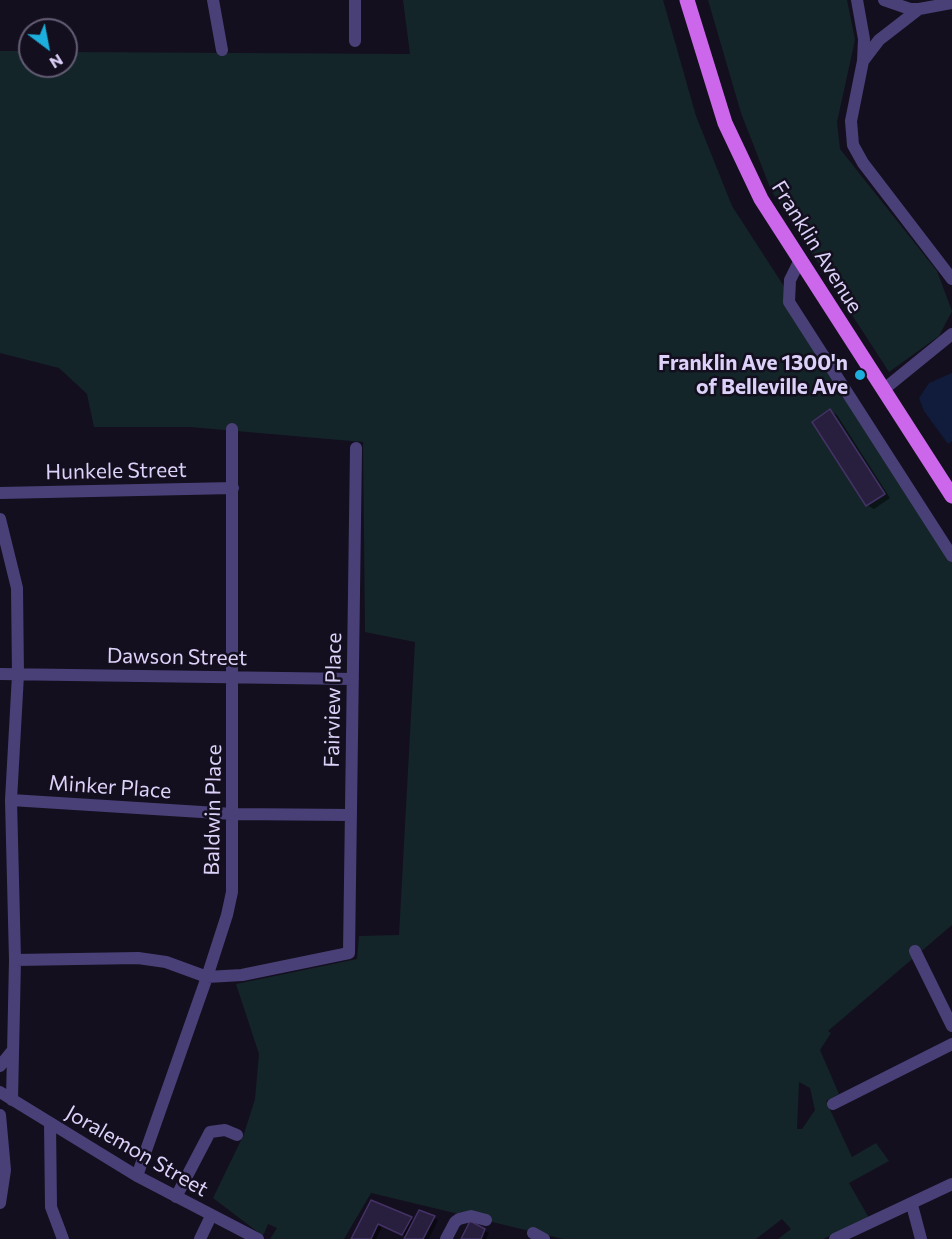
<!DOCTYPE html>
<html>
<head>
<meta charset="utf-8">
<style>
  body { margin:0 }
  #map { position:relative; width:952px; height:1239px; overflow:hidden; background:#140f1e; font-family:Commissioner,sans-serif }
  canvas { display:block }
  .north { position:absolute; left:18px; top:18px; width:60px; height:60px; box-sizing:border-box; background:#140f1e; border:2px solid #645d76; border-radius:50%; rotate:148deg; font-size:16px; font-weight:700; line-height:24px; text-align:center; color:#dcd2f9 }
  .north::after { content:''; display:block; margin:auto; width:21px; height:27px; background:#1caedc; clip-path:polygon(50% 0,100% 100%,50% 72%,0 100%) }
</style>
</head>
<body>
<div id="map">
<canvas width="952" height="1239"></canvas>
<div class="north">N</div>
</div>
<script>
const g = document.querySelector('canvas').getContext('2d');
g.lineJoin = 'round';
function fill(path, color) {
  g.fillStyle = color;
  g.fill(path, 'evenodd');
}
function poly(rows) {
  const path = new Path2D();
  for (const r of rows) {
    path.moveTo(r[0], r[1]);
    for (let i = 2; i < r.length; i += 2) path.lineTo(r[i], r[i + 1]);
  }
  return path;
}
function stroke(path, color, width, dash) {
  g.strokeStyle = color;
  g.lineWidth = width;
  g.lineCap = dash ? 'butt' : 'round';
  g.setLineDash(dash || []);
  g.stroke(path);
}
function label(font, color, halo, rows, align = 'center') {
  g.font = font + ' Commissioner,sans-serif';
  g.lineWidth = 5;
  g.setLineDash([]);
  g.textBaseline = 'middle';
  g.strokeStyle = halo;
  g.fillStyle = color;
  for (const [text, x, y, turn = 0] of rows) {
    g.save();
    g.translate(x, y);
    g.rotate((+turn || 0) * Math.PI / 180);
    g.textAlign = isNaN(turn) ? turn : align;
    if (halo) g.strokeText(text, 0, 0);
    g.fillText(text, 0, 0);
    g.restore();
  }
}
const green = poly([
  [403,0,663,0,696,116,732,206,952,546,952,925,828,1031,831,1033,820,1050,839,1094,826,1101,852,1157,876,1143,889,1161,849,1183,869,1218,823,1239,778,1239,791,1229,782,1219,756,1239,563,1239,371,1193,344,1239,270,1239,277,1228,268,1224,263,1236,213,1198,244,1134,255,1099,259,1054,236,984,357,959,359,936,399,935,415,642,365,632,363,442,190,427,94,427,87,394,59,368,0,353,0,51,30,51,30,66,66,66,66,52,410,54],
  [799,1082,810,1088,815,1110,802,1129,797,1129],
  [708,0,847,0,855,40,837,122,840,149,937,271,952,311,939,336,889,372,771,190,741,113]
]);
const water = poly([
  [952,373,952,441,948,444,924,411,919,398,929,383]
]);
const shadow = poly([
  [831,411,837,415,890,498,874,509,867,505,814,422],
  [372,1202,415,1221,420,1212,438,1220,429,1239,406,1239,407,1237,383,1225,376,1239,353,1239],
  [470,1224,489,1233,486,1239,463,1239]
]);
const building = poly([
  [830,409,885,494,866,506,812,422,830,409],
  [371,1200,412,1217,402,1235,378,1224,371,1239,351,1239,371,1200],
  [419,1210,435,1216,423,1239,404,1239,419,1210],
  [470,1221,485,1229,481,1239,461,1239,470,1221]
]);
const minor = poly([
  [213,0,222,50],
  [355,0,355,41],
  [857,0,864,39,863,61],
  [884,0,910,9,919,9],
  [952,3,919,9,879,40,863,61,851,121,853,145,863,163,952,279],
  [800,260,790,280,789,302,952,556],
  [883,390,952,334],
  [0,493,233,488],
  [0,519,17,588,18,675,11,800,15,960,12,1100],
  [0,674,353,679],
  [11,800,233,814,351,815],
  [915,951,952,1026],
  [15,960,138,958,166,962,207,977,242,975,349,953,356,448],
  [0,1066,13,1050],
  [0,1092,137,1176,258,1239],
  [833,1104,952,1044],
  [0,1115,5,1170,0,1203],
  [50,1123,51,1207,63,1239],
  [137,1176,207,977,227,915,232,892,232,429],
  [176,1197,210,1132,225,1130,237,1135],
  [912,1205,921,1239],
  [533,1233,544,1239],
  [200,1239,211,1216],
  [446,1239,455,1222,459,1219,471,1216,486,1220],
  [835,1239,952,1184]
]);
const major = poly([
  [687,0,725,123,761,199,952,496]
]);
const markers = [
  [860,375,6,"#1caedc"]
];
const streetNames = [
  ["Franklin Avenue",817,247,58],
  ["Hunkele Street",116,471,-1],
  ["Dawson Street",177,657,1],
  ["Fairview Place",333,700,-89],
  ["Minker Place",110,787,4],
  ["Baldwin Place",213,810,-89],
  ["Joralemon Street",137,1151,30]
];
const poiNames = [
  ["Franklin Ave 1300'n",848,363],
  ["of Belleville Ave",848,387]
];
fill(green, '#132528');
fill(water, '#111b3c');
fill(shadow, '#0007');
fill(building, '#281e3d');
stroke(building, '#443266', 1.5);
stroke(minor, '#4a4078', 12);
stroke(major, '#cc67ec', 15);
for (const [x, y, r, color] of markers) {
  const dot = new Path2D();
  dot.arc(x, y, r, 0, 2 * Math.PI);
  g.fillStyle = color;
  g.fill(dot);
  stroke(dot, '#140f1e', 2);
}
label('21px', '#dcd2f9', '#140f1e', streetNames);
label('bold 21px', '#dcd2f9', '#140f1e', poiNames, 'right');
</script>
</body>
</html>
